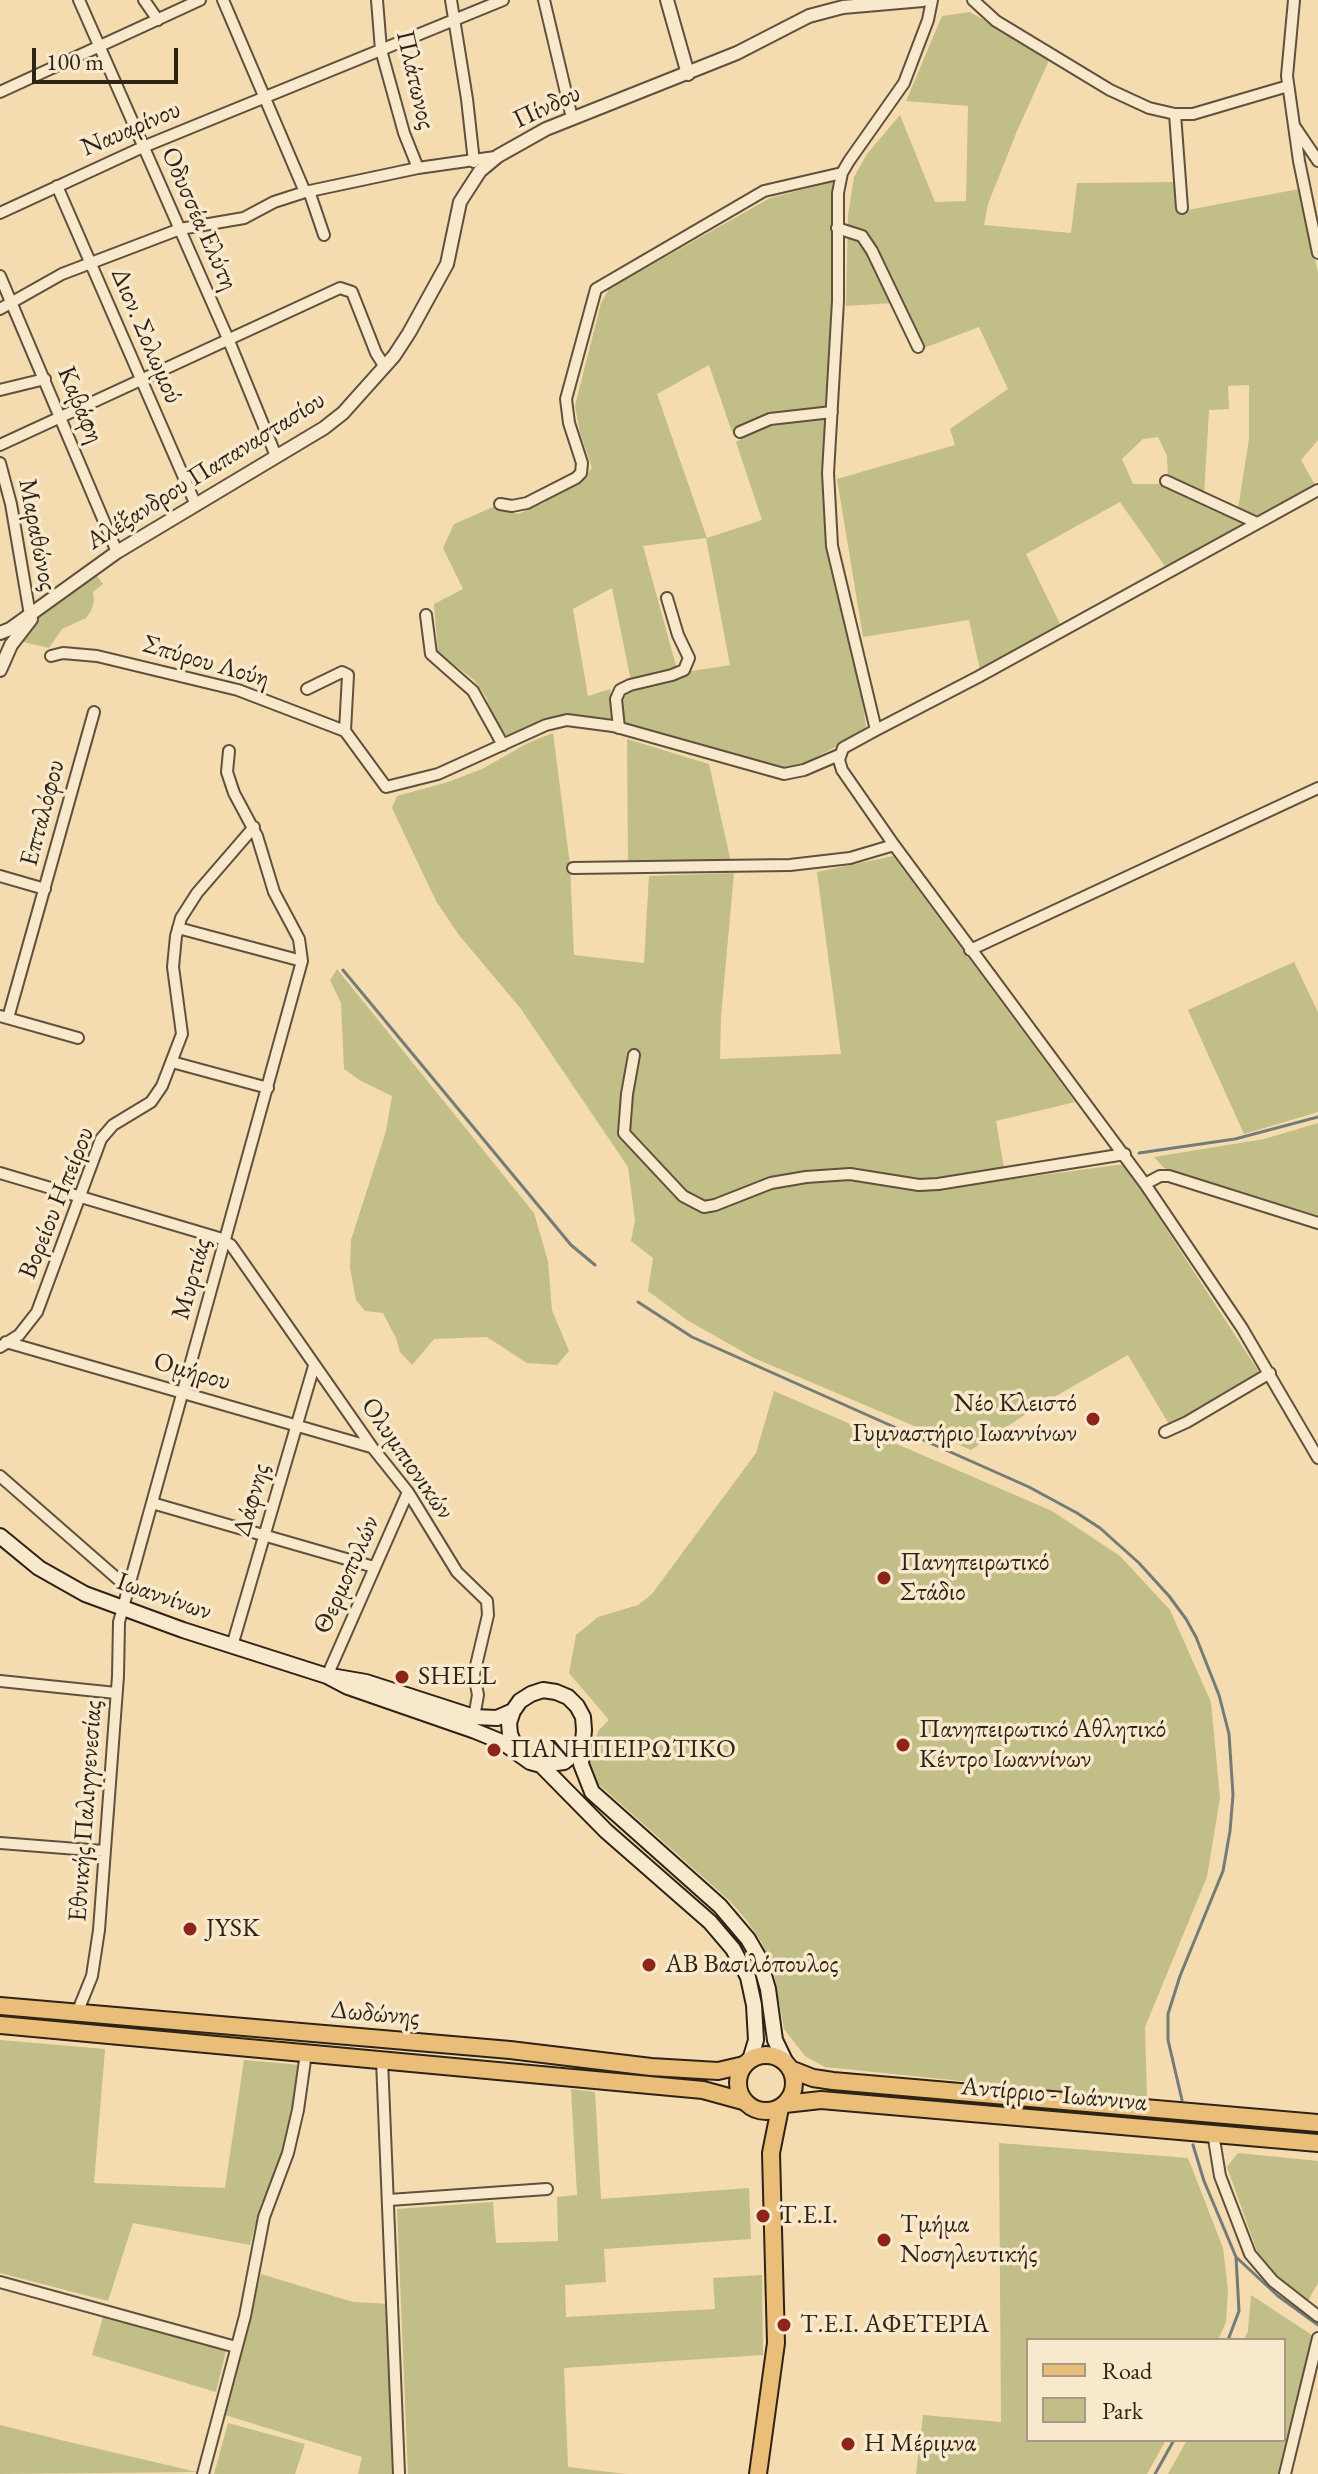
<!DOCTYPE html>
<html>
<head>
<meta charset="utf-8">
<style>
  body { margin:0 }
  #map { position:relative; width:1318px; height:2474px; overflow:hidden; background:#f5dbb0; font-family:"EB Garamond",serif }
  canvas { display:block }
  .legend { position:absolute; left:1026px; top:2338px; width:260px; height:104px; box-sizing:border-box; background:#f8e8cc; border:2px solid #a79984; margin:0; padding:10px 14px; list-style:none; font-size:24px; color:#2d2317 }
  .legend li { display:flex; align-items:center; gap:16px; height:40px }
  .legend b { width:40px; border:2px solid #a79984 }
  .scale { position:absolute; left:32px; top:48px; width:146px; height:36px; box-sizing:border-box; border:4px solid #2d2317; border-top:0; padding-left:10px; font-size:24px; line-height:28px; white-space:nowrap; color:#2d2317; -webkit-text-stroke:6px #f8e8cc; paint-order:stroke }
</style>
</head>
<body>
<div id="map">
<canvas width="1318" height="2474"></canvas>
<ul class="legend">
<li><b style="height:10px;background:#eabe78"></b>Road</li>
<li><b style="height:22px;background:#c2be87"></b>Park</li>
</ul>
<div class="scale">100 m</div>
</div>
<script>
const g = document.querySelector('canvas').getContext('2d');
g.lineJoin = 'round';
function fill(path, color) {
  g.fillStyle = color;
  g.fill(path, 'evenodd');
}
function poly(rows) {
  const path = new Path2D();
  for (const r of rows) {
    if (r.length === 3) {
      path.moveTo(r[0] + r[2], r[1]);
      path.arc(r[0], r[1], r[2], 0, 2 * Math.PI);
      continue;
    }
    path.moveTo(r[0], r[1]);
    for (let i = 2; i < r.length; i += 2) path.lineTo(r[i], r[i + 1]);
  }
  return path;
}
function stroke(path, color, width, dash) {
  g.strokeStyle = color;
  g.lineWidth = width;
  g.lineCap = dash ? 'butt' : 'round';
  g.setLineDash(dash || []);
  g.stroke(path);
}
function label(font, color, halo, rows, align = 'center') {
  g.font = font + ' "EB Garamond",serif';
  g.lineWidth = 7;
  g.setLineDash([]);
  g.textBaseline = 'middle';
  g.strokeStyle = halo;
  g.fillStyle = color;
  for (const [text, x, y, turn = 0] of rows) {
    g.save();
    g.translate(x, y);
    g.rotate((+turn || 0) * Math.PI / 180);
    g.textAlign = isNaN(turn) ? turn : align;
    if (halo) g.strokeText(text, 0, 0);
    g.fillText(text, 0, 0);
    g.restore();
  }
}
const green = poly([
  [970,12,1050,58,1017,131,988,204,984,225,1071,233,1077,183,1179,182,1182,211,1299,189,1318,273,1318,440,1301,460,1315,485,1255,517,1238,509,1249,439,1249,385,1228,386,1229,409,1209,410,1204,495,1168,478,1167,456,1158,437,1143,439,1122,459,1133,484,1165,484,1235,516,1246,525,1167,569,1120,502,1026,554,1061,626,980,670,969,620,863,637,837,479,955,445,950,429,1008,389,979,327,916,351,893,303,846,306,848,215,854,177,867,154,900,115,935,202,966,201,968,106,906,101,942,16],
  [835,181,832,219,834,283,827,409,770,416,732,432,709,365,657,394,707,538,762,520,736,442,770,422,828,417,823,473,826,548,859,677,866,727,854,737,796,768,771,767,623,726,622,702,628,691,680,678,686,672,730,665,706,538,643,546,678,673,631,681,612,588,573,609,588,696,610,689,616,723,579,715,556,717,511,736,504,734,491,712,486,697,474,680,438,652,434,604,463,589,443,548,454,524,493,507,518,514,546,502,544,498,586,476,592,468,580,433,575,406,601,303,609,289,770,198],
  [96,575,103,584,93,592,94,602,91,611,86,618,62,629,49,648,7,638],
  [553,733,570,865,574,955,644,963,649,876,734,873,721,1016,720,1059,841,1054,817,872,893,856,1075,1102,996,1121,1006,1180,1124,1164,1259,1372,1170,1426,1128,1355,1040,1405,971,1450,754,1358,687,1320,648,1291,653,1258,631,1241,635,1220,628,1167,521,1009,459,935,436,901,392,808,397,796,448,782,482,769,528,743],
  [627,739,709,764,731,862,628,863],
  [1294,962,1318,1012,1318,1112,1244,1134,1188,1010],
  [337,969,534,1213,548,1261,552,1310,569,1351,557,1365,527,1363,487,1337,434,1339,412,1365,400,1352,396,1338,383,1313,365,1311,356,1300,350,1268,351,1240,386,1131,392,1096,361,1081,344,1069,341,1003,330,980],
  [1318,1123,1318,1218,1164,1168,1154,1157,1264,1139],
  [774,1391,1052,1511,1120,1556,1170,1610,1211,1702,1220,1798,1207,1877,1145,2027,1147,2100,825,2067,805,2056,784,2029,773,1968,762,1943,747,1921,731,1902,596,1782,590,1765,591,1749,599,1730,609,1720,569,1673,576,1635,598,1617,638,1605,652,1594,756,1453],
  [0,2040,105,2049,94,2183,225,2188,244,2060,301,2065,283,2154,273,2184,261,2204,250,2245,133,2223,108,2301,0,2273],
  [571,2089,595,2092,601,2199,749,2188,751,2239,604,2249,606,2282,565,2285,566,2317,715,2309,713,2278,762,2275,763,2355,564,2368,568,2467,626,2474,408,2474,397,2209,493,2202,496,2243,558,2241,557,2197,577,2195],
  [999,2143,1188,2158,1223,2248,1228,2290,1226,2322,1218,2340,1028,2340,1028,2440,1166,2440,1147,2474,916,2474,923,2415,1001,2422],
  [1238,2153,1318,2161,1318,2283,1308,2301,1274,2274,1258,2254,1227,2167],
  [261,2274,353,2302,390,2304,395,2474,358,2474,362,2457,225,2415],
  [1251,2295,1315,2337,1281,2474,1168,2474,1187,2440,1284,2440,1284,2340,1244,2340,1248,2331],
  [103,2317,226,2351,216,2392,92,2355],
  [228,2423,305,2444,295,2474,214,2474],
  [0,2425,65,2441,197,2472,0,2474]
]);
const stream = poly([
  [343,970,571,1245,595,1265],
  [1139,1153,1235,1139,1318,1117],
  [638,1302,692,1337,1029,1487,1077,1513,1100,1528,1139,1563,1169,1596,1186,1619,1196,1637,1219,1695,1229,1734,1233,1795,1230,1831,1223,1871,1180,1976,1168,2014,1168,2040,1182,2100],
  [1193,2145,1204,2181,1236,2257,1278,2296,1318,2325],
  [1228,2340,1239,2311,1236,2257],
  [1155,2474,1174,2440]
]);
const minor = poly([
  [79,0,229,341,276,456],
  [144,0,158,20],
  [223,0,305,192],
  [377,0,381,50,404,133,418,168],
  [451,0,467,99,474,162],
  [544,0,572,118],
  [973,0,996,21,1110,90,1149,108,1175,114,1193,114,1288,86],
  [1294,0,1287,76,1299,161,1318,253],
  [0,92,200,0],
  [1175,114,1182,208],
  [1295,127,1318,161],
  [57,186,195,503],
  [309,191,324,235],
  [0,213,143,147,503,0],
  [837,228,862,236,872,251,918,347],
  [0,276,117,552],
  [0,309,62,274,180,229,244,218,274,202,305,192,418,168,495,157],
  [0,390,45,379],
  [740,432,770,419,832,412],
  [0,445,340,288,352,292,376,353,385,367],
  [0,463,11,504,30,615],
  [1166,481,1257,523],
  [1318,490,978,677,876,730,843,748,839,760,842,770,894,845,1145,1184,1242,1328,1318,1458],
  [500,504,512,506,527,503,576,478,581,473,582,463,569,423,566,399,596,289,764,191,842,173],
  [426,615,431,654,473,691,503,745],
  [51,656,63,653,97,656,238,690,345,731],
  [307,689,342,672,348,675,345,731,386,787,438,774,546,725,567,720,613,726,784,774,804,770,839,755],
  [619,728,616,699,620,690,630,685,672,675,684,670,689,658,678,635,667,598],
  [876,730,832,546,828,473,838,301,838,193,842,173,849,161,904,83,928,20,932,0],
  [573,868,790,865,850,858,894,845],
  [0,876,45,889],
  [178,928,302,961],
  [970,950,1318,788],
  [0,1016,78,1038],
  [8,1018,94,712],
  [634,1055,627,1094,624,1133,683,1196,704,1207,715,1205,771,1183,806,1177,850,1174,919,1185,938,1184,1125,1154],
  [172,1062,268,1088],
  [0,1173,219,1238,231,1245,372,1447,408,1492,457,1572,487,1601,488,1615,474,1674,478,1695,474,1717],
  [1145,1184,1160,1176,1169,1176,1318,1223],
  [6,1342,371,1447],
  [0,1347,19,1335,37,1312,101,1139,113,1125,151,1102,162,1086,182,1034,173,967,176,936,181,918,197,893,254,827],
  [1165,1432,1187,1422,1270,1373],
  [0,1476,128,1588],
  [152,1503,374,1567],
  [232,1646,314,1366],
  [327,1676,408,1492],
  [0,1681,116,1693],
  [0,1843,103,1851],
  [77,2013,92,1976,99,1930,118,1676,119,1622,302,961,299,939,274,892,257,836,234,793,227,772,229,751],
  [382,2060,399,2474],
  [1213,2133,1220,2176,1250,2254,1273,2281,1318,2316],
  [389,2200,547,2189],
  [0,2282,236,2347],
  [203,2474,245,2316,264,2217,288,2153,298,2110,306,2053],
  [1285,2474,1318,2338]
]);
const tertiary = poly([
  [667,0,688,74],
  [0,633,10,629,117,552,324,428,343,413,394,356,409,333,447,264,460,202,480,171,498,156,546,129,737,53,809,16,843,7,923,0],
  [0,670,11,645,31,619]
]);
const secondary = poly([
  [0,1536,39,1568,85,1594,183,1630,327,1676,348,1687,475,1731,502,1742,530,1762,541,1765,564,1762,574,1754,581,1743],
  [331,1676,366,1682,474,1717,497,1718,513,1711],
  [517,1751,510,1734,509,1723,513,1711,520,1701,531,1694,543,1690,556,1692,568,1697,577,1706,583,1717,584,1730,581,1764,592,1792,720,1906,748,1939,759,1958,768,1989,775,2040,786,2063],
  [541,1765,606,1831,710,1922,733,1949,748,1977,754,2005,756,2040,750,2060]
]);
const primary = poly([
  [0,2006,510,2050,651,2067,718,2071,744,2065],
  [0,2025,703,2090,743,2101]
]);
const trunk = poly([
  [766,2083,28],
  [790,2069,813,2078,833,2081,1318,2123],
  [785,2104,821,2100,1318,2143],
  [758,2474,776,2343,771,2153,780,2108]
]);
const markers = [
  [1093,1419,8,"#8f2418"],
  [884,1578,8,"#8f2418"],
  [402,1677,8,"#8f2418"],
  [903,1745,8,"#8f2418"],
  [494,1750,8,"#8f2418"],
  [190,1929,8,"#8f2418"],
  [649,1965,8,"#8f2418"],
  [763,2216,8,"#8f2418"],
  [884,2240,8,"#8f2418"],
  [784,2325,8,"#8f2418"],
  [848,2444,8,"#8f2418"]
];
const streetNames = [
  ["Πλάτωνος",415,80,77],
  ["Πίνδου",547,107,-25],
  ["Ναυαρίνου",131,129,-23],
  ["Οδυσσέα Ελύτη",199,219,66],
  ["Διον. Σολωμού",146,336,67],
  ["Καβάφη",80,405,67],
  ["Αλέξανδρου Παπαναστασίου",206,471,-32],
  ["Μαραθώνος",37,535,79],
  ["Σπύρου Λούη",206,662,16],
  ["Επταλόφου",43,813,-75],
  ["Βορείου Ηπείρου",57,1203,-68],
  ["Μυρτιάς",192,1279,-74],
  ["Ομήρου",192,1372,16],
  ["Ολυμπιονικών",407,1459,55],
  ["Δάφνης",252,1500,-74],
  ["Θερμοπυλών",347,1575,-66],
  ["Ιωαννίνων",164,1597,19],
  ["Εθνικής Παλιγγενεσίας",86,1811,-86],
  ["Δωδώνης",375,2014,5],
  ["Αντίρριο - Ιωάννινα",1054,2095,5]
];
const poiNames = [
  ["Νέο Κλειστό",1077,1404,"right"],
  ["Γυμναστήριο Ιωαννίνων",1077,1434,"right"],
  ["Πανηπειρωτικό",900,1563],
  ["Στάδιο",900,1593],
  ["SHELL",418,1677],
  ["Πανηπειρωτικό Αθλητικό",919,1730],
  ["Κέντρο Ιωαννίνων",919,1760],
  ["ΠΑΝΗΠΕΙΡΩΤΙΚΟ",510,1750],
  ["JYSK",206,1929],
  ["ΑΒ Βασιλόπουλος",665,1965],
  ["Τ.Ε.Ι.",779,2216],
  ["Τμήμα",900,2225],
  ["Νοσηλευτικής",900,2255],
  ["Τ.Ε.Ι. ΑΦΕΤΕΡΙΑ",800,2325],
  ["Η Μέριμνα",864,2444]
];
fill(green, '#c2be87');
stroke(stream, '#737c77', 3);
stroke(minor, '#5f513d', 14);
stroke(tertiary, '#5f513d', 16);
stroke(secondary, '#2d2317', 18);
stroke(primary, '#2d2317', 20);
stroke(trunk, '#2d2317', 20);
stroke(minor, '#f8e8cc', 10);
stroke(tertiary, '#f8e8cc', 12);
stroke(secondary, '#f8e8cc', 14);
stroke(primary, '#eabe78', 16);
stroke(trunk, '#eabe78', 16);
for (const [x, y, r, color] of markers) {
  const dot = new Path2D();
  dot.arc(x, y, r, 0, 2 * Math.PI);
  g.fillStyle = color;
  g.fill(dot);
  stroke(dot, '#f8e8cc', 3);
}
label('26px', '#2d2317', '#f8e8cc', streetNames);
label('26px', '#2d2317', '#f8e8cc', poiNames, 'left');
</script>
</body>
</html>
